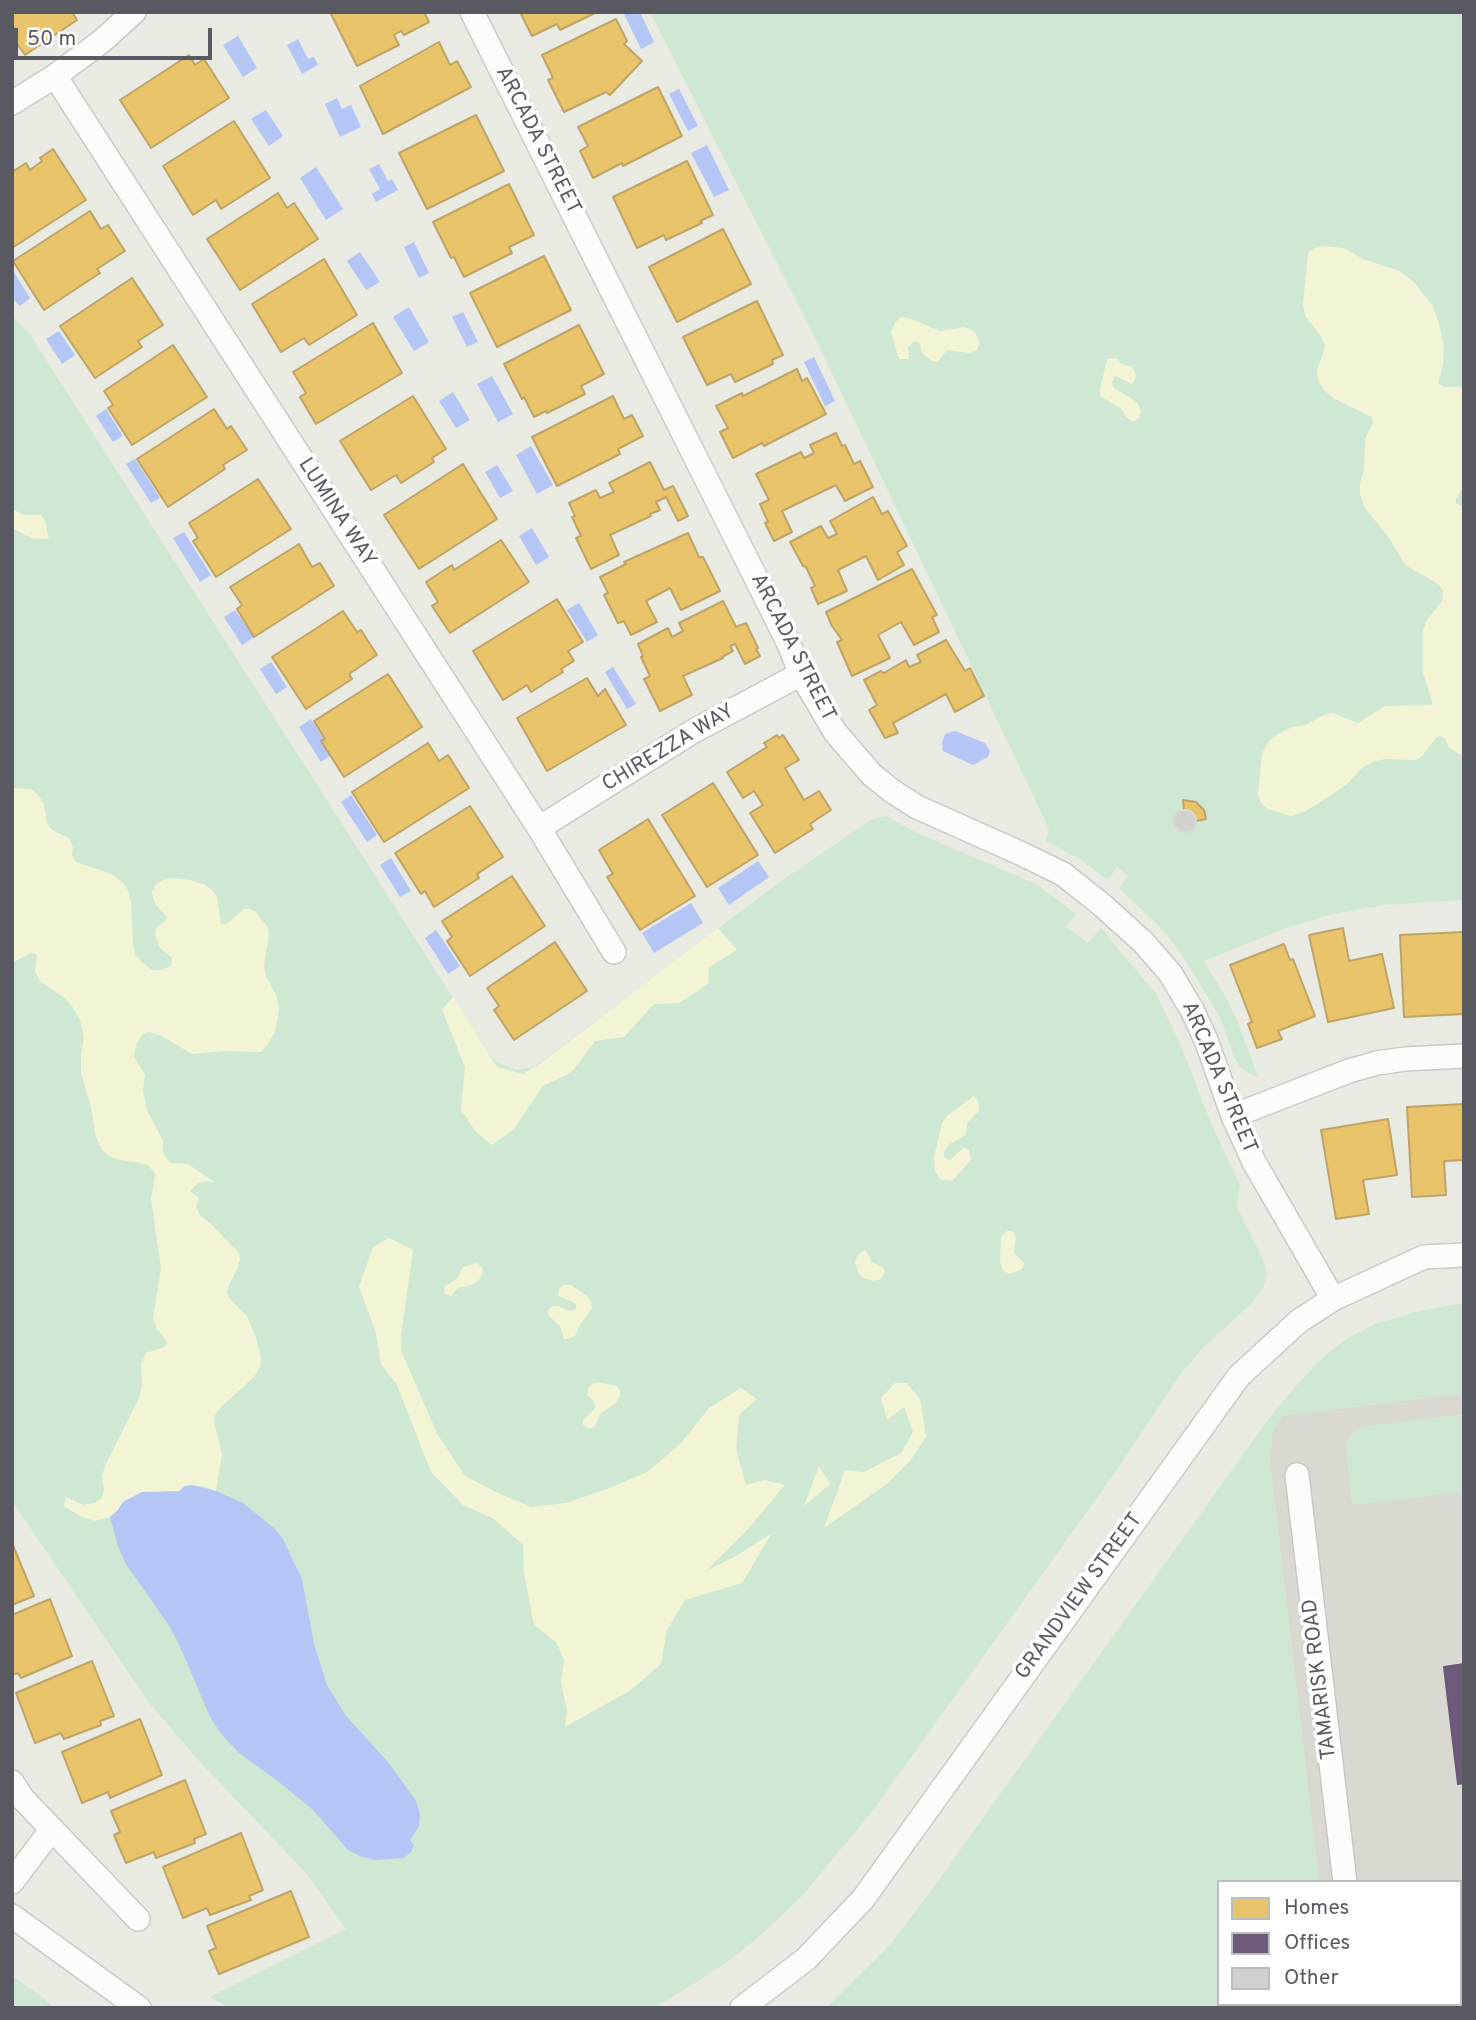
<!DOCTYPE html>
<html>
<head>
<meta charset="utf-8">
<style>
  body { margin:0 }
  #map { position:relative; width:1476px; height:2020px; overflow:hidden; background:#e9eae2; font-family:Overpass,sans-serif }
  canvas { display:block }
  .frame { position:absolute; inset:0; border:14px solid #585961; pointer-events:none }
  .legend { position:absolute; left:1217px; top:1880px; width:245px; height:126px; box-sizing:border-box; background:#fff; border:2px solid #bcbdc0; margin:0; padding:9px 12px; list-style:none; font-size:21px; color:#585961 }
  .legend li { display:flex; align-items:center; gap:14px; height:35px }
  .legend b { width:35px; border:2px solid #bcbdc0 }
  .scale { position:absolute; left:14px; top:28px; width:198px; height:32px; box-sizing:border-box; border:4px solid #585961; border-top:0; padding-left:9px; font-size:21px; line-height:24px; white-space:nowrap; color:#585961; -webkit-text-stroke:5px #fff; paint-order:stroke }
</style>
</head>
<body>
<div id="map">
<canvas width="1476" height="2020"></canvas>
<div class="frame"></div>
<ul class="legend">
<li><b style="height:19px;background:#e9c46a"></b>Homes</li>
<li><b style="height:19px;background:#6d597a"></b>Offices</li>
<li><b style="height:19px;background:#d0d1cc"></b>Other</li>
</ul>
<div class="scale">50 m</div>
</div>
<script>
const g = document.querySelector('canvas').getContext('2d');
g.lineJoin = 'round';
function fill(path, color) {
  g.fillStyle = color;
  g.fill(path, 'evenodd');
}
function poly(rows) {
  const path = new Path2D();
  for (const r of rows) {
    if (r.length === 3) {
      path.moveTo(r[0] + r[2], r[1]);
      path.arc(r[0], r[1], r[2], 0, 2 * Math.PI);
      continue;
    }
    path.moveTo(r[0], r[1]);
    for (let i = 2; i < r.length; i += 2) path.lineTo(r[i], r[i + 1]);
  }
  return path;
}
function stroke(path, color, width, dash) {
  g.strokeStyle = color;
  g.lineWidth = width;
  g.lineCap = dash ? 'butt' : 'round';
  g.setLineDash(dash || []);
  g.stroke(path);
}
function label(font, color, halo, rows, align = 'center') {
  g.font = font + ' Overpass,sans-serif';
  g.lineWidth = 7;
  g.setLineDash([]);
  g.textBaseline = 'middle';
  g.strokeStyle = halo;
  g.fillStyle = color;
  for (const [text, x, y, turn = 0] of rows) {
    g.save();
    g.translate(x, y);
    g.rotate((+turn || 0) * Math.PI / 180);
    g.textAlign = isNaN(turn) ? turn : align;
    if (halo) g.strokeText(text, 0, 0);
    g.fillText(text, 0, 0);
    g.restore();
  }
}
const industrial = poly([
  [1464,1393,1464,2008,1334,2008,1334,2004,1460,2004,1460,1882,1319,1882,1270,1462,1272,1432,1282,1416]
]);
const green = poly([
  [650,12,1464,12,1464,900,1384,905,1333,914,1284,929,1204,961,1224,994,1237,1020,1258,1077,1250,1074,1240,1067,1234,1057,1223,1024,1212,1004,1182,955,1163,930,1119,888,1128,876,1117,867,1108,880,1081,860,1046,841,1049,829,820,348],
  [12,316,29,333,446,987,489,1054,497,1062,516,1070,531,1068,540,1063,781,881,871,820,886,816,915,832,1036,884,1076,914,1066,927,1088,943,1101,928,1156,994,1182,1048,1209,1119,1240,1185,1237,1207,1263,1259,1267,1273,1263,1289,1252,1303,1204,1347,1182,1372,1116,1471,874,1809,801,1897,763,1933,733,1958,700,1980,654,2008,230,2008,210,1997,346,1929,306,1873,199,1761,150,1704,12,1501],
  [1464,1303,1464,1393,1283,1416,1272,1432,1270,1462,1319,1882,1219,1882,1219,2004,1334,2004,1334,2008,826,2008,888,1947,928,1895,1269,1418,1296,1386,1320,1360,1346,1339,1375,1324,1419,1311],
  [1464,1414,1464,1492,1354,1505,1351,1499,1346,1446,1347,1440,1354,1431,1364,1426],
  [12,1976,42,1997,55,2008,12,2008]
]);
const sand = poly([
  [1324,246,1344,248,1363,259,1400,271,1414,282,1432,305,1439,323,1444,348,1443,365,1438,383,1445,387,1464,387,1464,485,1456,499,1456,503,1464,507,1464,757,1449,748,1445,739,1440,736,1436,738,1422,756,1416,760,1385,759,1373,762,1362,768,1348,783,1334,793,1306,811,1291,816,1268,809,1261,803,1258,794,1262,753,1268,742,1278,734,1292,727,1305,725,1324,715,1332,713,1358,723,1385,706,1433,705,1423,673,1423,630,1427,620,1442,601,1443,591,1439,585,1428,578,1405,565,1390,539,1365,508,1360,494,1360,483,1364,470,1365,439,1373,423,1372,417,1333,398,1324,390,1318,379,1317,370,1323,354,1325,345,1321,336,1305,316,1303,304,1308,253,1314,248],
  [900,317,909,318,940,331,964,327,975,332,980,343,976,351,969,353,947,350,938,362,932,361,921,352,920,343,914,341,908,347,909,359,899,359,891,333,895,323],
  [1114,358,1118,359,1120,363,1132,367,1136,374,1135,380,1132,384,1116,376,1113,379,1112,383,1114,388,1137,402,1141,411,1138,419,1134,422,1126,417,1122,409,1100,396,1100,389,1107,359],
  [12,509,24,515,41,515,45,521,49,539,33,539,14,529,12,527],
  [12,788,31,789,39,796,44,804,47,824,52,830,69,838,73,847,72,855,76,862,111,874,123,883,128,890,131,902,133,945,135,955,144,964,152,970,162,970,171,966,172,958,159,947,155,934,157,927,164,922,167,917,157,906,153,899,152,892,155,885,163,880,172,878,190,880,204,884,212,890,217,896,221,924,227,924,244,909,250,909,256,912,267,926,269,935,264,965,265,974,277,997,279,1010,275,1032,268,1044,261,1052,222,1051,192,1054,160,1035,148,1032,141,1036,136,1045,134,1057,145,1075,143,1091,147,1110,163,1141,163,1153,170,1163,188,1164,214,1182,205,1181,197,1184,190,1191,199,1198,196,1206,200,1215,212,1225,239,1253,240,1260,237,1269,229,1285,227,1292,229,1298,247,1316,256,1338,261,1358,260,1367,254,1377,219,1409,215,1415,214,1421,222,1454,216,1491,203,1486,185,1487,179,1491,168,1491,123,1502,117,1511,110,1517,94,1521,80,1516,64,1506,66,1497,83,1505,94,1503,102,1498,104,1489,102,1476,105,1466,140,1396,142,1383,141,1363,146,1353,165,1347,167,1342,157,1329,153,1318,161,1268,151,1199,155,1174,149,1166,140,1163,120,1160,109,1156,102,1150,96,1137,91,1107,81,1073,81,1055,84,1038,80,1020,72,1006,64,998,40,981,35,971,37,955,34,953,29,954,12,963],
  [718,928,737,950,709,967,708,984,679,1003,654,1004,624,1037,595,1041,572,1072,543,1086,513,1130,492,1145,476,1132,461,1110,465,1067,442,1010,453,997,497,1067,523,1074,541,1063],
  [974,1096,978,1101,979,1111,967,1123,966,1135,948,1145,944,1152,944,1157,950,1160,964,1147,969,1150,971,1160,952,1181,940,1179,935,1171,934,1157,942,1123,948,1115],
  [1007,1231,1011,1231,1014,1233,1016,1238,1014,1253,1024,1263,1022,1269,1010,1274,1003,1271,1000,1261,1001,1237],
  [389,1238,413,1250,401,1336,401,1350,418,1390,438,1435,465,1476,502,1495,531,1507,566,1503,610,1488,647,1472,680,1444,709,1408,741,1388,757,1399,739,1415,736,1449,746,1485,765,1480,785,1485,749,1528,706,1571,736,1556,772,1533,742,1583,685,1600,667,1630,661,1664,631,1690,565,1727,567,1710,561,1683,564,1660,556,1642,534,1625,524,1573,523,1545,494,1519,463,1505,431,1472,397,1385,381,1364,376,1333,359,1287,373,1247],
  [865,1250,870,1257,871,1262,884,1268,885,1272,881,1279,874,1281,867,1279,862,1277,858,1272,855,1263,857,1256],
  [477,1263,482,1267,483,1272,479,1280,472,1285,458,1288,451,1296,444,1293,445,1286,457,1279,463,1267],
  [563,1285,571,1285,588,1297,591,1302,592,1308,579,1326,575,1336,568,1339,564,1339,560,1326,548,1315,549,1309,553,1306,558,1306,569,1311,575,1310,576,1307,576,1304,573,1302,558,1296,559,1289],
  [598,1382,616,1386,620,1390,620,1396,616,1403,600,1414,595,1426,590,1429,583,1425,583,1420,594,1410,595,1406,594,1401,587,1395,588,1388,592,1384],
  [895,1383,907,1383,920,1399,926,1437,910,1461,887,1484,824,1528,845,1470,864,1472,901,1453,913,1432,904,1407,887,1420,881,1398],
  [819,1466,830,1484,804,1506]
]);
const water = poly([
  [628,12,640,12,654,42,641,49,624,14],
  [238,36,257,68,243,77,223,45],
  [298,39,308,59,314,57,318,65,302,74,287,45],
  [679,89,698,126,688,131,669,94],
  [337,98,342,109,351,105,361,127,340,137,325,104],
  [266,110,283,136,269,146,251,119],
  [707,145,729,190,714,197,691,153],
  [379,164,388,181,392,179,398,190,376,202,372,194,380,189,369,169],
  [316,167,343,209,326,220,300,178],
  [414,242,429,273,419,278,404,247],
  [360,252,380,282,366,290,347,261],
  [12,269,30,298,20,306,12,298],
  [409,307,429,342,414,351,393,317],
  [463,312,478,342,467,347,452,317],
  [59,331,75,355,62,364,46,339],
  [814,357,835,401,825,406,804,362],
  [492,376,513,414,498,422,477,384],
  [453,392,470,420,456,428,439,401],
  [106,409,123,436,113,442,96,416],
  [531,446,553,485,537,494,516,455],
  [135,459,160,498,151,503,126,464],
  [497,465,513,491,500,498,485,472],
  [532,528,549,557,536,565,519,536],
  [184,532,211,575,200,582,173,538],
  [579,603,598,635,587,642,567,610],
  [235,610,254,637,242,645,224,617],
  [271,662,287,687,276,694,260,669],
  [613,667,636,704,627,709,605,672],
  [311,719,333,754,321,762,299,727],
  [955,731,985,743,990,751,988,757,973,765,943,751,942,743,945,734],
  [351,795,377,835,367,842,341,802],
  [391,858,411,891,400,897,380,865],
  [758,861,769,877,729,905,718,888],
  [691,903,703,923,654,953,642,933],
  [436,930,460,966,448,974,425,938],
  [192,1485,216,1491,243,1503,274,1528,283,1539,302,1579,314,1644,327,1685,346,1716,388,1762,416,1801,420,1814,419,1826,410,1840,414,1846,411,1852,404,1858,377,1860,362,1857,348,1850,313,1810,279,1782,238,1752,222,1735,210,1717,179,1644,170,1627,126,1564,118,1546,110,1517,117,1511,123,1502,142,1492,179,1491,185,1486]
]);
const homes = poly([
  [12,12,72,12,77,20,25,55,12,37,12,28,14,27,12,25,12,12],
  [330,12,424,12,429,22,404,35,401,31,394,35,399,45,357,66,330,12],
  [520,12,595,12,595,13,560,30,557,24,532,36,520,12],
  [616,19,627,41,624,44,642,61,610,95,606,92,564,112,548,80,553,78,542,55,616,19],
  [439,42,450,65,457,61,471,87,383,134,360,86,439,42],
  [189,55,195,65,204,59,229,98,151,148,120,100,189,55],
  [658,87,682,136,623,166,622,163,593,178,580,151,588,146,578,127,658,87],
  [476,115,504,171,427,209,399,153,476,115],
  [234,121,270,178,221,209,216,200,193,215,163,166,234,121],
  [53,149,86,200,12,248,12,172,26,163,30,170,42,161,40,158,53,149],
  [687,161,713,215,700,221,702,223,666,240,664,235,637,248,613,197,687,161],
  [509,184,534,235,509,247,512,253,464,277,454,257,451,258,433,222,509,184],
  [278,193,287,208,294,203,318,239,240,290,207,239,278,193],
  [90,211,101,229,108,225,125,251,97,269,100,273,44,310,13,261,90,211],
  [723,229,751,284,677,322,649,267,723,229],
  [544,256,571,310,497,347,470,293,544,256],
  [324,259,357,315,309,345,304,338,281,352,252,304,324,259],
  [132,278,163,325,138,341,142,347,95,378,60,326,132,278],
  [757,301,783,355,772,360,773,364,735,382,731,374,707,385,683,337,757,301],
  [373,323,402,373,316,424,300,397,306,393,293,372,373,323],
  [579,325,604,374,581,386,585,394,547,413,546,411,534,417,524,397,522,399,504,364,579,325],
  [173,345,207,397,132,445,108,408,113,405,104,391,173,345],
  [797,369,802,381,807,378,826,414,764,446,762,443,733,458,720,432,728,428,716,406,742,393,743,396,797,369],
  [413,396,446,449,432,458,434,462,401,483,396,475,371,490,340,441,413,396],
  [613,396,624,419,632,415,643,436,618,449,620,454,557,486,532,437,613,396],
  [214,409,227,429,231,426,247,450,223,465,225,469,168,507,137,459,214,409],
  [836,433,842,446,845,445,854,464,860,461,873,487,845,501,836,485,782,511,792,532,774,541,765,523,768,522,760,504,769,500,756,474,801,452,804,458,814,453,810,445,836,433],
  [650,462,664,490,673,486,688,516,678,521,666,497,656,502,660,510,650,514,651,516,610,535,619,555,591,569,576,538,581,536,572,517,575,516,569,503,596,490,600,498,614,492,609,483,650,462],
  [463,464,497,519,419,569,384,515,463,464],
  [258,479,291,529,216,577,193,541,198,538,189,523,258,479],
  [873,497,882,514,888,511,907,546,897,552,904,565,878,580,866,556,838,570,847,591,818,604,811,588,815,586,806,567,803,566,790,542,821,526,828,538,837,534,830,521,873,497],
  [688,533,699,557,703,557,720,591,681,610,670,588,646,601,657,622,631,635,624,621,618,623,604,595,608,593,600,577,626,564,624,562,688,533],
  [501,540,529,582,450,633,432,606,438,602,426,582,452,565,454,570,501,540],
  [299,544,312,567,320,563,334,586,254,637,237,609,242,605,230,587,299,544],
  [912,569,937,615,932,617,939,632,914,645,901,622,878,635,890,658,852,676,837,642,842,640,832,626,826,612,912,569],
  [557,599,583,642,568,651,574,661,561,669,563,672,531,692,527,685,503,700,473,651,557,599],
  [723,601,736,627,746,623,758,648,756,649,760,656,745,664,735,644,730,646,733,651,722,657,723,658,683,676,692,695,660,711,644,679,650,676,641,657,643,656,638,644,668,628,672,637,683,631,679,623,723,601],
  [343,611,357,632,361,630,377,655,349,674,352,679,306,709,272,657,343,611],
  [946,640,965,671,970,668,984,696,955,712,946,694,893,723,898,733,885,738,869,710,877,705,864,680,881,671,884,673,906,660,909,667,921,662,917,655,946,640],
  [388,674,422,727,344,777,321,741,325,739,314,721,388,674],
  [587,678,598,696,605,689,626,725,547,771,517,718,587,678],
  [777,735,779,738,783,735,799,760,785,768,804,800,819,791,831,810,810,824,813,829,775,853,750,813,763,805,754,791,743,798,727,772,767,747,764,743,777,735],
  [428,743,439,761,448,755,469,788,384,842,352,792,428,743],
  [713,783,758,855,707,887,662,815,713,783],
  [1183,800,1196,802,1204,810,1206,819,1196,821,1187,813,1184,810,1183,800],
  [470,806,503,857,477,874,479,878,434,907,425,891,421,894,395,853,470,806],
  [648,819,695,896,640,930,607,877,613,874,599,850,648,819],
  [512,876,545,926,470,976,447,941,452,937,442,921,512,876],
  [1343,928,1349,961,1382,954,1394,1008,1328,1022,1309,935,1343,928],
  [1464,932,1464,1014,1404,1017,1400,935,1464,932],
  [555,942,587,991,514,1040,494,1010,499,1006,487,988,555,942],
  [1284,944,1290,960,1293,959,1315,1016,1278,1031,1282,1039,1257,1048,1248,1024,1252,1022,1230,965,1284,944],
  [1464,1104,1464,1160,1444,1161,1446,1195,1412,1197,1407,1107,1464,1104],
  [1388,1119,1397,1175,1363,1180,1369,1214,1336,1219,1321,1130,1388,1119],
  [12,1543,34,1596,12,1605,12,1543],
  [50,1599,72,1656,21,1678,18,1673,12,1675,12,1615,50,1599],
  [92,1661,114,1716,100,1721,101,1725,64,1739,61,1733,35,1743,16,1693,92,1661],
  [140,1719,162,1775,110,1798,108,1792,82,1803,62,1752,140,1719],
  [185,1780,206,1834,194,1839,195,1843,156,1858,154,1852,126,1863,114,1835,120,1832,111,1811,185,1780],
  [241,1833,263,1890,249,1896,251,1900,210,1915,207,1908,183,1918,163,1867,241,1833],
  [291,1891,309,1937,219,1974,209,1951,216,1948,207,1926,291,1891]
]);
const offices = poly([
  [1464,1664,1464,1783,1458,1784,1444,1667,1464,1664]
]);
const building = poly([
  [1185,821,11]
]);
const street = poly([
  [472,12,788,642,801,674,835,732,872,775,892,791,917,807,1022,854,1063,874,1102,905,1143,942,1170,973,1192,1010,1206,1040,1233,1116,1254,1162,1333,1299],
  [55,76,539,828,614,952],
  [12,103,55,76,102,41,134,12],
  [539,828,692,732,801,674],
  [1233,1116,1349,1071,1377,1063,1405,1059,1464,1056],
  [1297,1475,1345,1882],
  [12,1782,23,1799,138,1919],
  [12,1882,52,1829],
  [12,1916,139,2008],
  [1359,2004,1359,2008],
  [742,2008,806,1959,863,1899,1239,1376,1299,1321,1333,1299,1424,1257,1464,1255]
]);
const streetNames = [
  ["ARCADA STREET",537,141,63],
  ["LUMINA WAY",336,513,57],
  ["ARCADA STREET",792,648,63],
  ["CHIREZZA WAY",669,749,-31],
  ["ARCADA STREET",1218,1078,67],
  ["GRANDVIEW STREET",1080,1597,-54],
  ["TAMARISK ROAD",1321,1679,-97]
];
fill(industrial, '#d9d9d2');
fill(green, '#cfe8d3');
fill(sand, '#f2f4d5');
fill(water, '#b3c6f6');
fill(homes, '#e9c46a');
stroke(homes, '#bea467', 2);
fill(offices, '#6d597a');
stroke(offices, '#675972', 2);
fill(building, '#d0d1cc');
stroke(building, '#d8d9d1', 2);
stroke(street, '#c9c9c9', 26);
stroke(street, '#fcfcfb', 23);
label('21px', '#585961', '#fff', streetNames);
</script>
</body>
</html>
